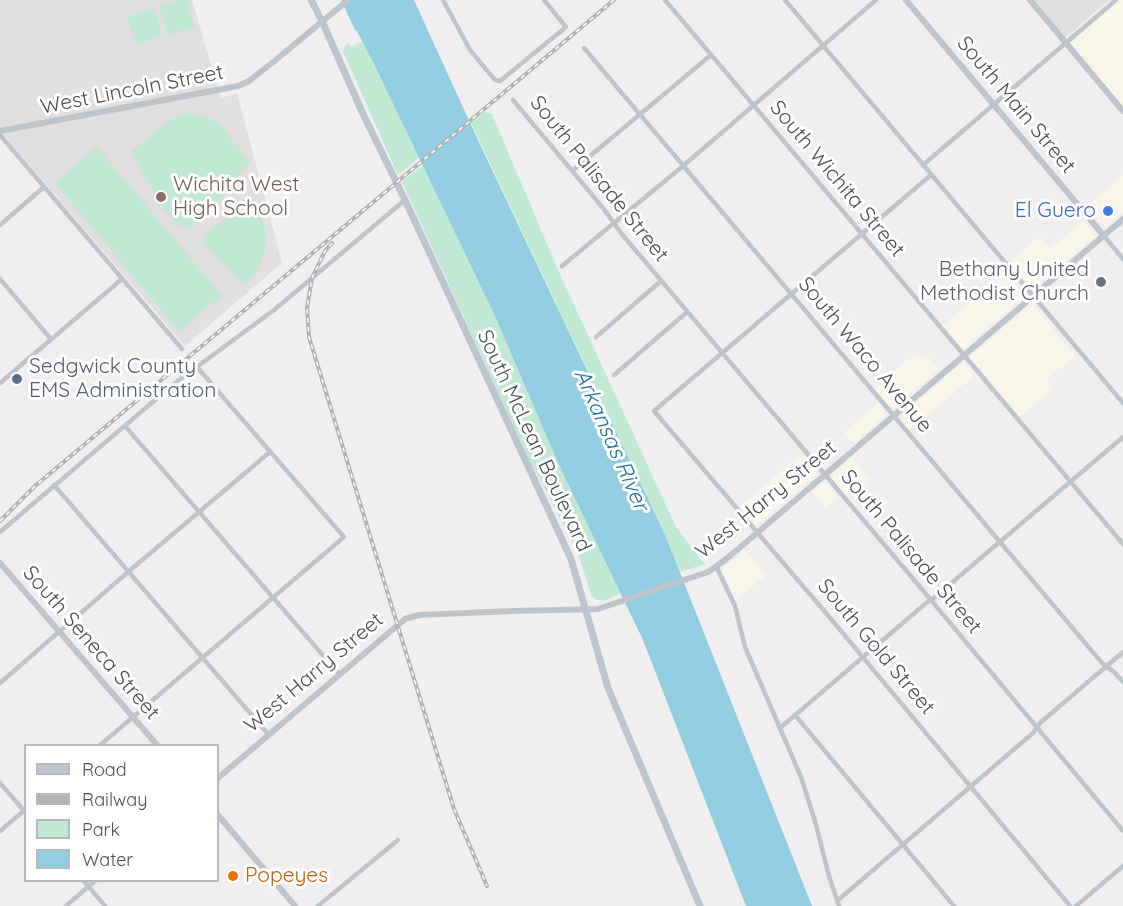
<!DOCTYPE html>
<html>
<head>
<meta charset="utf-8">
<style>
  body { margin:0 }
  #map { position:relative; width:1123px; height:906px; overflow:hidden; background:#f0eeee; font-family:Quicksand,sans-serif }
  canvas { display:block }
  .legend { position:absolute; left:24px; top:744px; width:195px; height:138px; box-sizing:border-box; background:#fff; border:2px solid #b6b9bd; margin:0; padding:8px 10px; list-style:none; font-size:18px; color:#485059 }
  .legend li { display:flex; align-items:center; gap:12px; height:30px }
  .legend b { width:30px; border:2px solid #b6b9bd }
</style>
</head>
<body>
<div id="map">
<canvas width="1123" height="906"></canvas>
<ul class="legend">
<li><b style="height:8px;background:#bdc5d0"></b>Road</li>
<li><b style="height:8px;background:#b1b3b7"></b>Railway</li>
<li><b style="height:16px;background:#c1e9d3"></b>Park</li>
<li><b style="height:16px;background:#93cde1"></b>Water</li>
</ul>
</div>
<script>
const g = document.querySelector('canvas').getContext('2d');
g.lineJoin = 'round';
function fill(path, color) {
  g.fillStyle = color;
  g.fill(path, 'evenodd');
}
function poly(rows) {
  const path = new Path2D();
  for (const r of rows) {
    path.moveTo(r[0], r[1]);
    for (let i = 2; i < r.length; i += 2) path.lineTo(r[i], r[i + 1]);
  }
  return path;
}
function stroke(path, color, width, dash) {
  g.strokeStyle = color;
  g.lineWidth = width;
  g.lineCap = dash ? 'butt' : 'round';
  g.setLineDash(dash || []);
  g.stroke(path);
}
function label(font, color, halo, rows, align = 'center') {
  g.font = font + ' Quicksand,sans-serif';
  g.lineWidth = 6;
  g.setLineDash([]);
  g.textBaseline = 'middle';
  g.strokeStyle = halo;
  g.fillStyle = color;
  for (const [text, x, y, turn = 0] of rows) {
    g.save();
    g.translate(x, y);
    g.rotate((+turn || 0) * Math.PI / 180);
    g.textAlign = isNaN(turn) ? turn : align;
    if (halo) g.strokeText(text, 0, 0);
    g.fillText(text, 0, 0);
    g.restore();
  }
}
const commercial = poly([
  [1119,0,1123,0,1123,107,1071,45,1070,43,1072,40],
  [1123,175,1123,212,1105,227,1087,207],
  [1083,221,1094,233,1094,237,1035,288,1030,287,1009,262,1040,237,1050,249],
  [1008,275,1022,291,1023,297,966,346,963,348,960,347,942,326,973,300,976,303],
  [1030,305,1035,307,1075,356,1046,379,1053,389,1020,417,971,359,971,356],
  [917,352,923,359,927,356,939,369,896,406,892,408,875,389],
  [962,363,966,365,975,375,910,430,901,420,902,415],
  [878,403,884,411,885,416,854,443,844,432],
  [801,454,815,470,816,475,757,525,752,525,738,508],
  [852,457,870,479,848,498,832,479,832,476],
  [822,483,826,483,838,497,826,508,813,492],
  [745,550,766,575,736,600,723,572,723,569]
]);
const education = poly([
  [0,0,192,0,221,98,237,93,282,263,185,346,0,131],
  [1032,0,1109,0,1067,36,1064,37]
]);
const green = poly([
  [178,0,187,0,194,23,193,27,170,34,167,32,160,8,161,5],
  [151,9,154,10,162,34,160,37,138,44,135,42,128,18,129,16],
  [363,41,419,157,398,175,343,51,345,45,349,43,351,47],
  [485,112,492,114,558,270,676,527,706,566,702,565,680,572,666,537,471,123],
  [190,113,206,116,218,123,250,161,214,208,191,227,179,226,161,205,131,152,165,123,182,114],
  [97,147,222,296,179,331,55,183],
  [423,165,494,314,558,463,621,593,604,601,595,599,591,595,579,556,539,477,532,467,402,182],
  [251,202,260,216,264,224,266,239,266,247,261,263,251,278,244,284,214,255,204,243,204,237,219,223]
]);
const water = poly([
  [341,0,414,0,477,138,666,537,812,906,746,906,643,640,558,463,494,314,375,66,359,35,356,30,355,30]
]);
const minor = poly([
  [443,0,470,50,495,80,500,81,566,27,544,0],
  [665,0,1123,544],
  [785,0,1123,403],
  [584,48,1102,663,1114,672,1123,682],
  [513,100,603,208,621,233,931,600,1123,831],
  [0,135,182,349],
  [923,165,1116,0],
  [572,171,711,55],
  [931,175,654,411,831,619,1070,906],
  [0,225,44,187],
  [1104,236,1123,259],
  [562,266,683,166,876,0],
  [0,279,51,339],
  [596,337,661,281],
  [614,375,687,312],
  [0,383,122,279],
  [125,426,339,674],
  [54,485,268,734],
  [0,532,175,383,274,310,405,200],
  [716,566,735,606,745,647,801,777,815,821,829,876,839,906],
  [0,683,128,572,270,452],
  [795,715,954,906],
  [780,728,925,604,935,597,1123,437],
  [99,746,344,537,197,367],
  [0,783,26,813],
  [0,831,26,809],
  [83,880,105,906],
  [837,901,1033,733,1040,723,1123,652],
  [66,906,96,880],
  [318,906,398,840],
  [1076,906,1123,866]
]);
const tertiary = poly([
  [906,0,1104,236],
  [1030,0,1123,111],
  [0,131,238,86,249,81,272,63,348,0],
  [0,563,158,746],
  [218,778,405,619,419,615,512,611,598,609,708,572,725,560,757,533,1123,219],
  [218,815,295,906]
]);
const secondary = poly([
  [311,0,322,21,363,114,405,200,571,559,608,688,700,906]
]);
const rail = poly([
  [332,243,325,251,312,278,307,308,309,337,454,809,487,886],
  [0,521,35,486,614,0]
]);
const markers = [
  [161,197,6,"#8d6e63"],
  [1108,211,6,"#3f7fe0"],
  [1101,282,6,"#6b7280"],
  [17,379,6,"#5c6f8a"],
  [233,876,6,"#e8710a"]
];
const streetNames = [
  ["West Lincoln Street",132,90,-11],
  ["South Main Street",1016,105,50],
  ["South Palisade Street",599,179,51],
  ["South Wichita Street",837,179,50],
  ["South Waco Avenue",865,355,50],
  ["South McLean Boulevard",534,441,65],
  ["West Harry Street",766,500,-39],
  ["South Palisade Street",911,552,50],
  ["South Seneca Street",91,643,49],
  ["South Gold Street",876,647,50],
  ["West Harry Street",314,673,-40]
];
const educationNames = [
  ["Wichita West",173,185],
  ["High School",173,209]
];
const shopNames = [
  ["El Guero",1096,211]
];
const worshipNames = [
  ["Bethany United",1089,270],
  ["Methodist Church",1089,294]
];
const serviceNames = [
  ["Sedgwick County",29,367],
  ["EMS Administration",29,391]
];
const foodNames = [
  ["Popeyes",245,876]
];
const waterNames = [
  ["Arkansas River",611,440,66]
];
fill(commercial, '#f9f5e8');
fill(education, '#e1dfdf');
fill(green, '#c1e9d3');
fill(water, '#93cde1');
stroke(minor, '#bec4cb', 4.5);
stroke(tertiary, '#bec4cb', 6);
stroke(secondary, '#bdc5d0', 7);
stroke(rail, '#b1b3b7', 4);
stroke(rail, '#fff', 1.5, [4.5]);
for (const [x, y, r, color] of markers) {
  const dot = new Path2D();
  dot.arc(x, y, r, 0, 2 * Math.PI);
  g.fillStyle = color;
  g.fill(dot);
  stroke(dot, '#fff', 2);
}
label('21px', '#485059', '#fff', streetNames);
label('21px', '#785e54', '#fff', educationNames, 'left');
label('21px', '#366cbe', '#fff', shopNames, 'right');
label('21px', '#5b616d', '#fff', worshipNames, 'right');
label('21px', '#4e5e75', '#fff', serviceNames, 'left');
label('21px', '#c56008', '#fff', foodNames, 'left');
label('italic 22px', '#1c7798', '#fff', waterNames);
</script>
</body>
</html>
